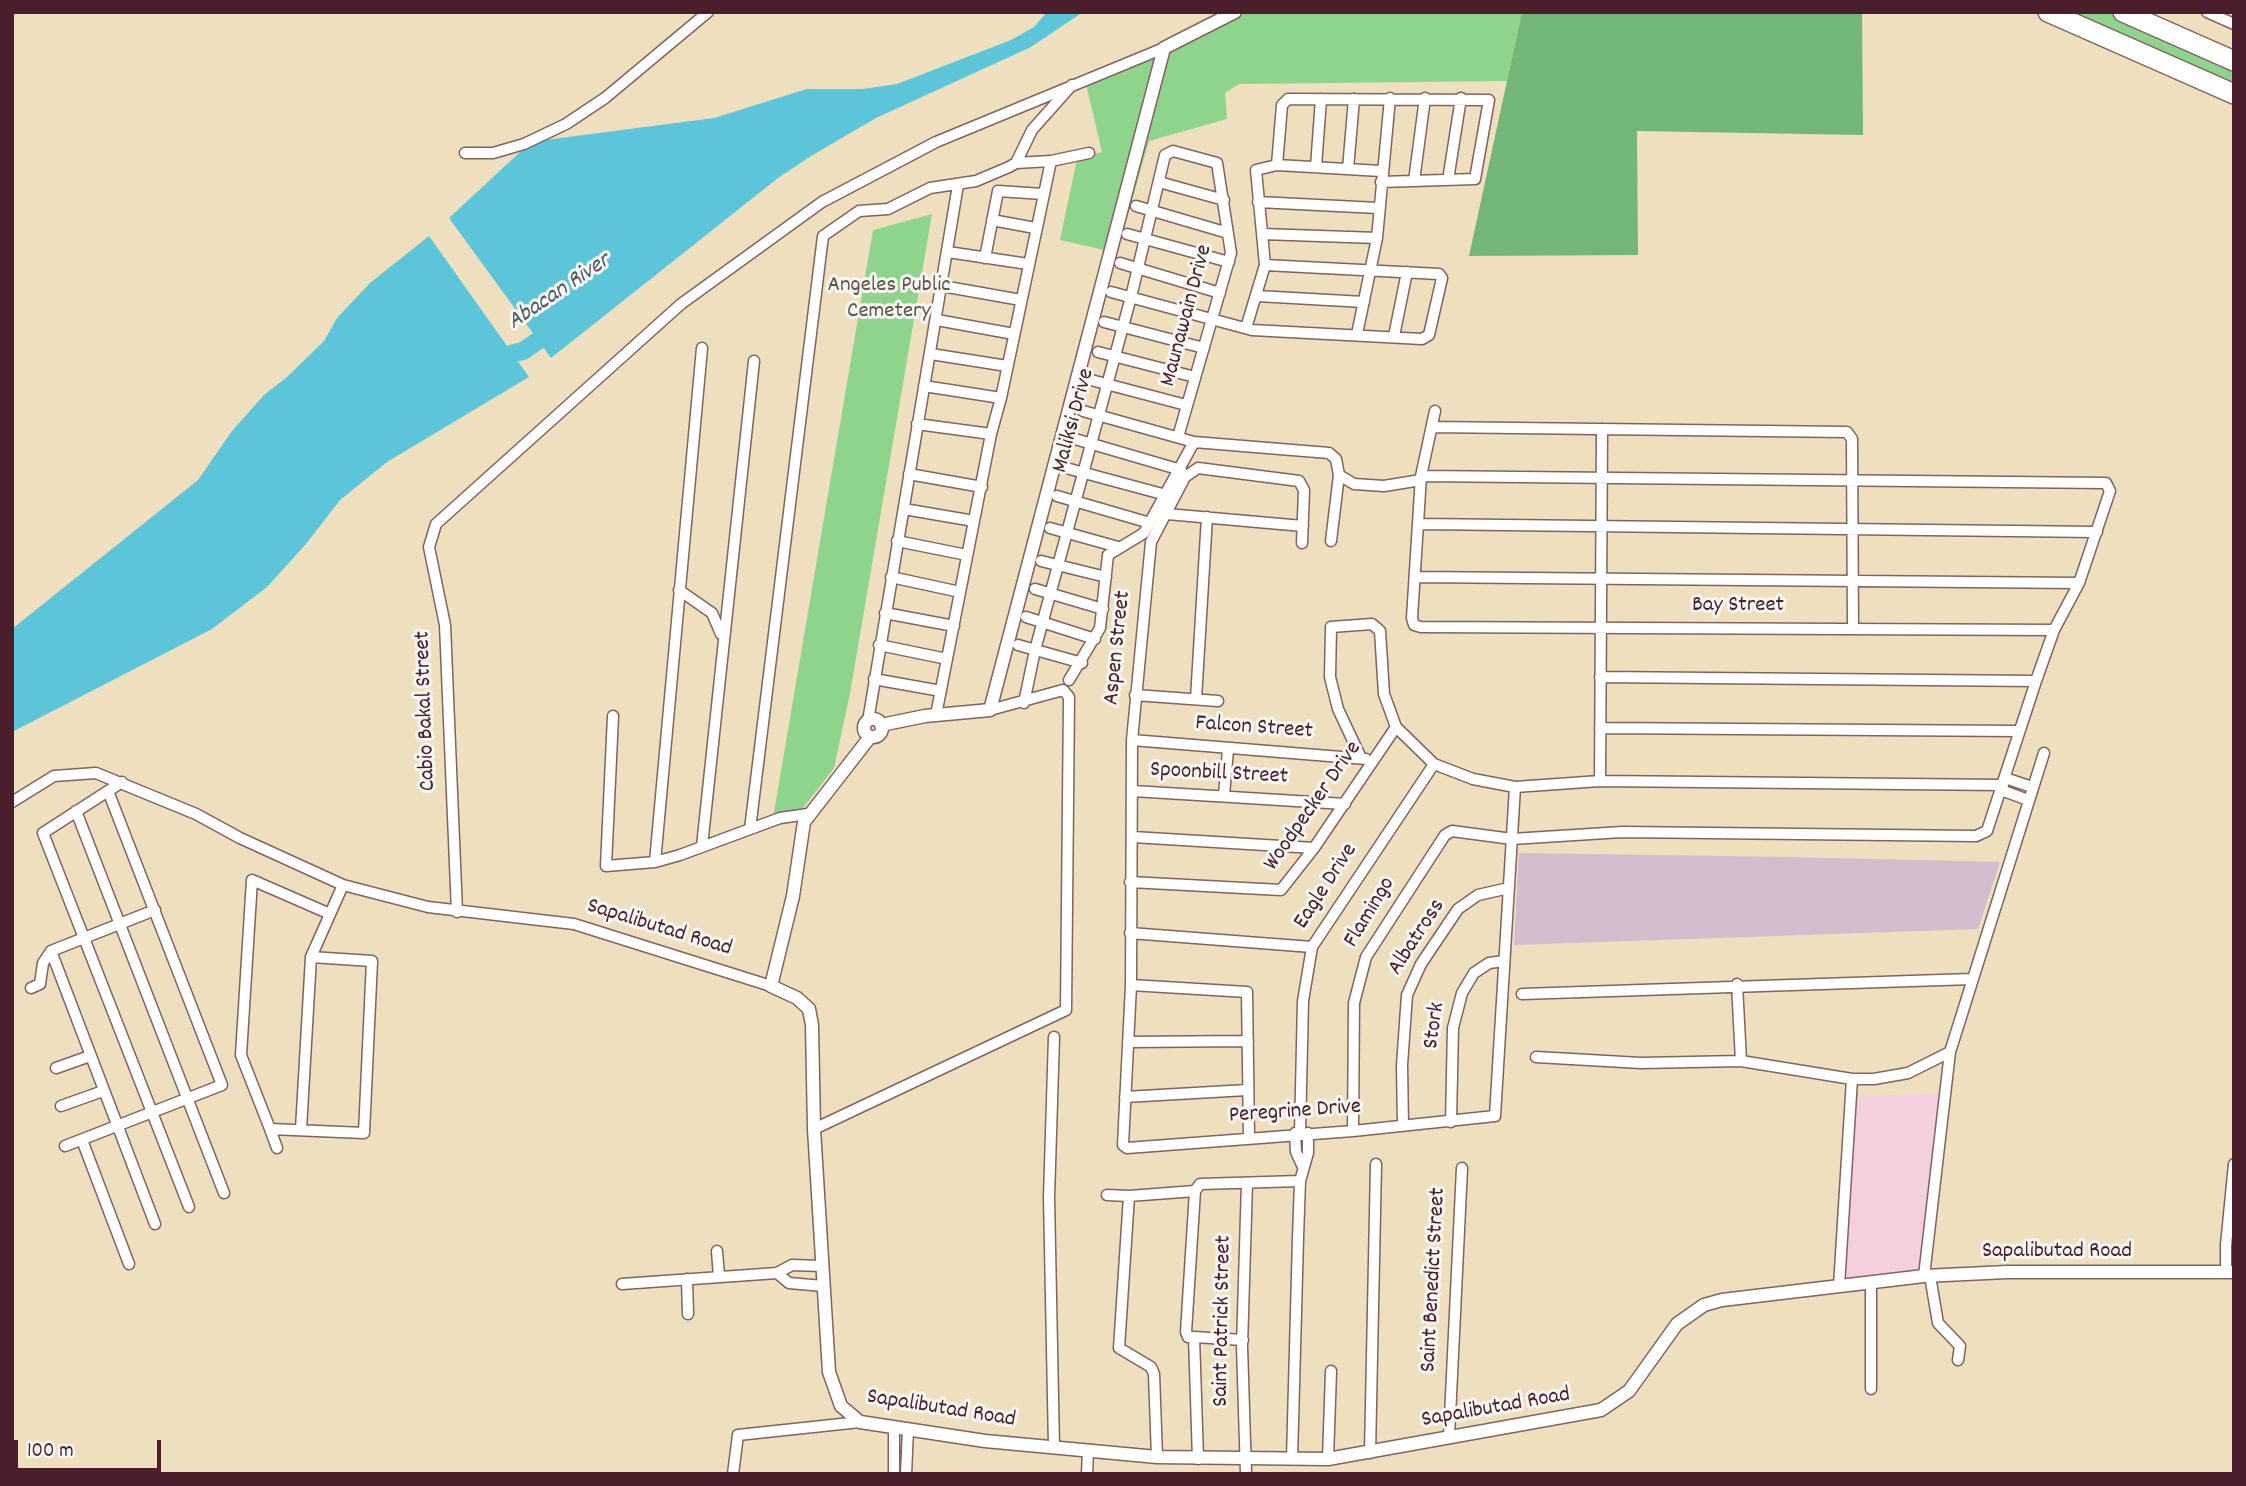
<!DOCTYPE html>
<html>
<head>
<meta charset="utf-8">
<style>
  body { margin:0 }
  #map { position:relative; width:2246px; height:1486px; overflow:hidden; background:#eedfbf; font-family:Dekko,sans-serif }
  canvas { display:block }
  .frame { position:absolute; inset:0; border:14px solid #4a1f2b; pointer-events:none }
  .scale { position:absolute; left:14px; top:1440px; width:147px; height:32px; box-sizing:border-box; border:4px solid #4a1f2b; border-top:0; padding-left:9px; font-size:21px; line-height:24px; white-space:nowrap; color:#4a1f2b; -webkit-text-stroke:5px #f6f6f2; paint-order:stroke }
</style>
</head>
<body>
<div id="map">
<canvas width="2246" height="1486"></canvas>
<div class="frame"></div>
<div class="scale">100 m</div>
</div>
<script>
const g = document.querySelector('canvas').getContext('2d');
g.lineJoin = 'round';
function fill(path, color) {
  g.fillStyle = color;
  g.fill(path, 'evenodd');
}
function poly(rows) {
  const path = new Path2D();
  for (const r of rows) {
    if (r.length === 3) {
      path.moveTo(r[0] + r[2], r[1]);
      path.arc(r[0], r[1], r[2], 0, 2 * Math.PI);
      continue;
    }
    path.moveTo(r[0], r[1]);
    for (let i = 2; i < r.length; i += 2) path.lineTo(r[i], r[i + 1]);
  }
  return path;
}
function stroke(path, color, width, dash) {
  g.strokeStyle = color;
  g.lineWidth = width;
  g.lineCap = dash ? 'butt' : 'round';
  g.setLineDash(dash || []);
  g.stroke(path);
}
function label(font, color, halo, rows, align = 'center') {
  g.font = font + ' Dekko,sans-serif';
  g.lineWidth = 6;
  g.setLineDash([]);
  g.textBaseline = 'middle';
  g.strokeStyle = halo;
  g.fillStyle = color;
  for (const [text, x, y, turn = 0] of rows) {
    g.save();
    g.translate(x, y);
    g.rotate((+turn || 0) * Math.PI / 180);
    g.textAlign = isNaN(turn) ? turn : align;
    if (halo) g.strokeText(text, 0, 0);
    g.fillText(text, 0, 0);
    g.restore();
  }
}
const built = poly([
  [1944,1093,1920,1272,1845,1279,1853,1097]
]);
const industrial = poly([
  [1519,853,1790,857,2000,862,1978,929,1514,945]
]);
const green = poly([
  [1240,12,1522,12,1507,81,1239,84,1225,93,1227,119,1149,141,1117,253,1060,240,1077,159,1102,152,1085,80],
  [2062,12,2110,12,2234,67,2234,88],
  [932,214,850,693,834,768,803,808,773,818,873,230]
]);
const forest = poly([
  [1522,12,1862,12,1863,135,1637,131,1638,255,1469,256]
]);
const water = poly([
  [1047,12,1083,12,1031,47,876,118,811,156,778,178,551,358,449,218,520,152,545,140,714,118,807,89,863,89,897,84,1011,40,1034,27],
  [429,236,529,377,387,462,340,500,306,544,267,587,212,629,12,732,12,629,198,480,232,431,264,395,287,377,324,341,337,318,370,283]
]);
const river = poly([
  [490,359,523,351,558,327]
]);
const minor = poly([
  [2207,12,2234,24],
  [465,153,493,153,524,144,566,124,605,98,708,12],
  [1016,163,1051,161,1089,153],
  [1277,165,1282,105,1288,99,1489,100,1475,179,1381,182],
  [1316,167,1321,99],
  [1348,169,1354,99],
  [1448,180,1461,98],
  [1414,181,1425,98],
  [1159,182,1224,200],
  [1258,202,1378,208],
  [1136,206,1228,233],
  [992,220,1035,228],
  [1127,234,1229,262],
  [1262,234,1377,238],
  [948,252,1028,264],
  [985,258,998,191,1043,194],
  [1120,263,1220,293],
  [942,286,1021,300],
  [1111,292,1252,330,1422,339,1429,335,1442,278,1439,274,1265,265],
  [1257,296,1364,302],
  [937,320,1014,334],
  [1104,322,1204,348],
  [1246,328,1265,265,1256,170,1277,165,1381,171],
  [1357,334,1377,238,1390,98],
  [1394,336,1407,272],
  [1098,352,1195,377],
  [931,354,1007,366],
  [1091,380,1186,405],
  [924,386,1001,398],
  [1083,411,1194,442,1329,453,1336,459,1339,475,1354,484,1384,486,1421,480],
  [1435,411,1421,476,1412,618,1414,625,1421,627,2054,630],
  [917,424,991,434],
  [1432,427,1847,432,1852,439,1853,629],
  [1075,439,1181,470],
  [1066,468,1166,495],
  [909,474,982,487],
  [1057,496,1150,523],
  [904,509,974,521],
  [1167,514,1303,526],
  [1420,524,2097,532],
  [1050,528,1118,547],
  [897,541,967,555],
  [1331,541,1339,475],
  [1302,543,1304,490,1299,481,1198,468,1185,477,1151,542,1132,740,1131,985,1123,1145,1127,1148,1353,1131,1495,1116,1515,787],
  [1041,561,1106,577],
  [891,577,960,592],
  [1416,577,2079,583],
  [1035,589,1103,609],
  [679,590,712,613,721,634],
  [885,613,954,626],
  [1026,617,1095,639],
  [879,645,947,659],
  [1018,645,1082,663],
  [1600,677,2036,681],
  [874,679,941,691],
  [1069,680,1100,628,1108,555,1144,533,1194,442],
  [1135,695,1218,701],
  [1196,699,1207,517],
  [1024,703,1035,650,1131,297,1165,155,1173,151,1217,163,1231,253,1178,437],
  [936,715,991,434,1001,398,1051,161],
  [613,716,606,866,655,862,680,855,780,818,808,814],
  [868,721,958,185],
  [1600,728,2018,731],
  [1132,740,1366,759],
  [1361,758,1338,709,1330,677,1331,627,1372,624,1380,631,1384,694,1396,727,1434,764,1473,779,1515,787,1600,781,2003,785],
  [2005,778,2032,787],
  [1600,781,1602,429],
  [122,782,43,833,189,1207],
  [2001,790,2028,800],
  [1133,791,1345,804],
  [1224,795,1228,750],
  [12,802,54,776,96,773,196,814,240,838,343,885,428,907,574,924,771,986],
  [76,811,224,1193],
  [750,829,823,236,859,211,888,209,930,188,976,181,1009,167,1016,163,1032,130,1072,85],
  [1133,837,1314,848],
  [702,846,754,361],
  [655,862,702,348],
  [1130,882,1281,890,1314,848,1396,727],
  [457,912,445,625,429,547,436,524,681,304,822,202,936,142,1164,48],
  [1130,933,1312,947],
  [51,951,155,1224],
  [1737,984,1741,1061],
  [1131,985,1247,992,1249,1137],
  [31,988,40,984,43,963,51,951,155,910],
  [1522,994,1971,979],
  [1129,1042,1248,1041],
  [1536,1057,1641,1063,1741,1061,1852,1079,1874,1079,1908,1073,1950,1052],
  [56,1068,90,1056],
  [1125,1097,1247,1090],
  [61,1106,103,1091],
  [1451,1122,1453,1028,1462,993,1474,973,1489,963,1504,961],
  [1403,1126,1402,1065,1407,995,1421,964,1458,909,1478,895,1509,888],
  [270,1129,241,1055,252,880,330,914],
  [301,1129,311,957,343,885],
  [814,1129,1066,1010,1069,697,1063,690,990,710],
  [1353,1131,1354,1003,1366,957,1445,835,1452,831,1512,839,1622,832,1976,836,1987,831,2036,681,2054,630,2079,583,2110,491,2106,483,1421,476],
  [1295,1133,1296,1152,1302,1165],
  [1300,1133,1303,1001,1312,947,1434,764],
  [82,1140,129,1264],
  [65,1146,222,1085,108,791],
  [277,1148,270,1129,364,1133,372,961,311,957],
  [1107,1195,1129,1196],
  [717,1251,719,1277],
  [2226,1272,2226,1245,2234,1164],
  [777,1273,789,1283,823,1286],
  [1924,1276,1950,1052,2044,753],
  [1930,1276,1938,1323,1960,1346,1958,1360],
  [687,1279,688,1314],
  [622,1284,777,1273,792,1265,822,1266],
  [1839,1286,1852,1079],
  [1194,1337,1198,1459],
  [1243,1340,1194,1337,1188,1337,1186,1332,1195,1191,1200,1184,1300,1181],
  [1871,1389,1871,1282],
  [1449,1437,1462,1168],
  [1054,1447,1049,1197,1054,1037],
  [1370,1453,1376,1164],
  [1157,1457,1154,1374,1151,1367,1119,1348,1129,1196,1195,1191],
  [1292,1459,1298,1238,1300,1181,1308,1153,1308,1133],
  [1328,1459,1331,1371],
  [733,1474,738,1435,860,1422],
  [894,1474,894,1429],
  [906,1474,908,1430],
  [1087,1474,1088,1450],
  [1246,1474,1242,1346,1247,1183]
]);
const tertiary = poly([
  [873,728,9],
  [881,725,925,716,990,710,1164,48,1235,12],
  [870,737,804,822,793,896,771,986,797,998,809,1009,812,1025,814,1129,829,1372,841,1406,860,1422,985,1441,1157,1457,1328,1459,1601,1410,1629,1391,1677,1324,1704,1305,1722,1300,1924,1276,2007,1272,2234,1272]
]);
const motorway = poly([
  [2048,12,2234,94],
  [2123,12,2234,61]
]);
const parkNames = [
  ["Angeles Public",889,287],
  ["Cemetery",889,313]
];
const streetNames = [
  ["Maunawain Drive",1188,316,-75],
  ["Maliksi Drive",1075,421,-75],
  ["Bay Street",1738,607],
  ["Aspen Street",1119,648,-84],
  ["Cabio Bakal Street",427,711,-92],
  ["Falcon Street",1254,729,4],
  ["Spoonbill Street",1219,775,3],
  ["Woodpecker Drive",1314,807,-55],
  ["Eagle Drive",1327,887,-57],
  ["Flamingo",1371,913,-59],
  ["Sapalibutad Road",659,929,17],
  ["Albatross",1418,938,-57],
  ["Stork",1436,1026,-82],
  ["Peregrine Drive",1295,1113,-4],
  ["Sapalibutad Road",2057,1253],
  ["Saint Benedict Street",1435,1280,-87],
  ["Saint Patrick Street",1224,1321,-89],
  ["Sapalibutad Road",1496,1409,-10],
  ["Sapalibutad Road",941,1410,9]
];
const waterNames = [
  ["Abacan River",560,293,-34]
];
fill(built, '#f4cfdd');
fill(industrial, '#d0bdcd');
fill(green, '#8ed48d');
fill(forest, '#72b678');
fill(water, '#5dc5da');
stroke(river, '#5dc5da', 18);
stroke(minor, '#83625f', 13);
stroke(tertiary, '#83625f', 15);
stroke(motorway, '#83625f', 22);
stroke(minor, '#fff', 10);
stroke(tertiary, '#fff', 12);
stroke(motorway, '#fff', 19);
label('23px', '#5e5548', '#f6f6f2', parkNames);
label('23px', '#4a1f2b', '#f6f6f2', streetNames);
label('italic 24px', '#515968', '#f6f6f2', waterNames);
</script>
</body>
</html>
